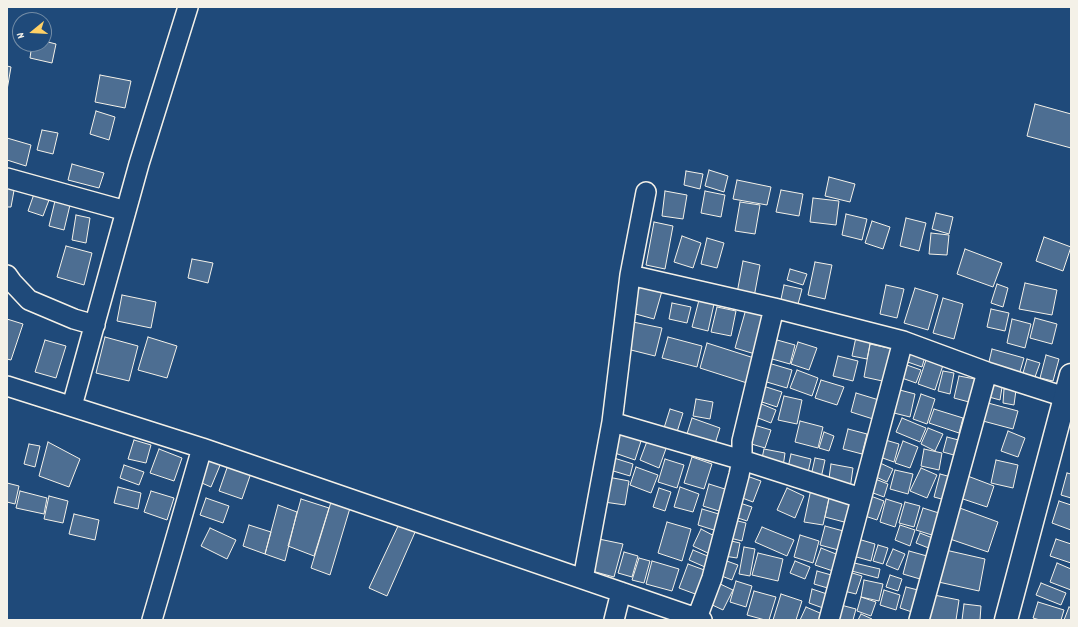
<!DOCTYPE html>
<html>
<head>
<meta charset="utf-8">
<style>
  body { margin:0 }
  #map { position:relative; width:1078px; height:627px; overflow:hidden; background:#1f4a7a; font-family:Dekko,sans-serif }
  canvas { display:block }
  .frame { position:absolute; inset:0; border:8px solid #f4f1e8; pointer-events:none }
  .north { position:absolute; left:12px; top:12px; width:40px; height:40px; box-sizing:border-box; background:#1f4a7a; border:1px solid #748da6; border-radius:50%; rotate:252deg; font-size:11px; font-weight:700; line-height:16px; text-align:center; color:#f4f1e8 }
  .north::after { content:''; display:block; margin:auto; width:14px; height:18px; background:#ffd166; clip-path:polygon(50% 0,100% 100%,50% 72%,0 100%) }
</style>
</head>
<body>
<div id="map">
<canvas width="1078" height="627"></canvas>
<div class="frame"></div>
<div class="north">N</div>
</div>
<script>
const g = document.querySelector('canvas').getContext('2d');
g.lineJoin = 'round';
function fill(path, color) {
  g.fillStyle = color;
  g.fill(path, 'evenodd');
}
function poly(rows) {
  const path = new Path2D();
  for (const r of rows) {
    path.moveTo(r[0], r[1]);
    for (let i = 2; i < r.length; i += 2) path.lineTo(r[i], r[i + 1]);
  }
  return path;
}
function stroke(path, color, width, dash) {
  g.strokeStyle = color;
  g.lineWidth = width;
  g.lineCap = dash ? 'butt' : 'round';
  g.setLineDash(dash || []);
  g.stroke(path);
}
const building = poly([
  [44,41,56,44,52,63,30,58,32,44,44,44,44,41],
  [7,66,11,67,7,90,7,66],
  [100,75,131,81,125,108,95,102,100,75],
  [1035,104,1071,114,1071,148,1027,136,1035,104],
  [96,111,115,117,109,140,90,134,96,111],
  [42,130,58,133,53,154,37,150,42,130],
  [7,138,31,145,26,166,7,160,7,138],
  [72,164,104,173,99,188,68,180,72,164],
  [709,170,728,176,724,192,705,186,709,170],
  [686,171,703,174,700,189,684,185,686,171],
  [829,177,855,184,850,202,825,196,829,177],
  [737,180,771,187,767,205,733,199,737,180],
  [7,184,15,185,11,207,7,207,7,184],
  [781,190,803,194,799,216,776,212,781,190],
  [665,191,687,195,683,219,662,216,665,191],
  [705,191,725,195,721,217,701,213,705,191],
  [34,194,49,200,43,216,28,211,34,194],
  [813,198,839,201,836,225,810,222,813,198],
  [55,201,70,205,64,230,49,226,55,201],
  [740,202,760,205,755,234,735,231,740,202],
  [936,213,953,217,949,234,932,229,936,213],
  [846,214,867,219,862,240,842,235,846,214],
  [76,215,90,218,86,243,72,240,76,215],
  [906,218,926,223,919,251,900,246,906,218],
  [872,221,890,227,883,249,865,243,872,221],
  [654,222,673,226,665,269,646,265,654,222],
  [931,233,949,235,947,255,929,254,931,233],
  [682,236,701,243,693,268,674,262,682,236],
  [1044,237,1071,247,1063,271,1036,261,1044,237],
  [707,238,724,243,717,268,701,264,707,238],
  [66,246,92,253,84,285,57,277,66,246],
  [965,249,1002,263,993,287,957,274,965,249],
  [192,259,213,263,208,283,188,278,192,259],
  [743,261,760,265,754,297,737,293,743,261],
  [815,262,832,265,825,299,808,295,815,262],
  [790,269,807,274,803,285,787,280,790,269],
  [1025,283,1057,290,1052,315,1019,309,1025,283],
  [997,284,1008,288,1003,307,991,303,997,284],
  [640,285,662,291,654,319,632,313,640,285],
  [784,285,802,289,797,308,780,304,784,285],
  [886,285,904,289,897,318,880,314,886,285],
  [915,288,938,295,928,330,904,323,915,288],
  [122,295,156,302,151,328,117,321,122,295],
  [943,298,963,304,954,339,933,333,943,298],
  [699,300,714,304,708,331,692,327,699,300],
  [672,303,691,307,687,323,669,319,672,303],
  [717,307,736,311,731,336,711,332,717,307],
  [746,309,766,315,755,354,735,348,746,309],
  [991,309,1009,313,1005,331,987,327,991,309],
  [1035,318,1057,324,1052,344,1030,338,1035,318],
  [7,319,23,324,11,360,7,359,7,319],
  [1012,319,1031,324,1025,348,1007,343,1012,319],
  [633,322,662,328,655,356,627,349,633,322],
  [105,337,138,346,129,381,96,373,105,337],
  [148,337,177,346,167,378,138,370,148,337],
  [668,337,702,346,697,367,662,358,668,337],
  [856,337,871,340,867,359,852,356,856,337],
  [770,338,795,345,790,364,765,357,770,338],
  [45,340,66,346,56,378,35,372,45,340],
  [798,342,817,348,809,370,791,364,798,342],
  [707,343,754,358,747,383,700,368,707,343],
  [870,344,893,349,887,382,864,377,870,344],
  [906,347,926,353,922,367,902,360,906,347],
  [992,349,1024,358,1019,375,988,366,992,349],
  [1046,355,1059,359,1053,381,1040,378,1046,355],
  [838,356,858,361,853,381,833,376,838,356],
  [1027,359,1040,363,1035,377,1023,373,1027,359],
  [926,360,943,365,935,390,918,384,926,360],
  [765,362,792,370,787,388,760,380,765,362],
  [904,364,921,370,916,383,899,377,904,364],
  [797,370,818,378,812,396,790,388,797,370],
  [943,371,954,373,950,394,938,391,943,371],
  [959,376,975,379,969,402,954,398,959,376],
  [993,379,1003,381,1000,400,989,397,993,379],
  [821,380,844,387,837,405,815,398,821,380],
  [760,385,782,392,777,407,756,400,760,385],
  [896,389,915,394,910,417,890,412,896,389],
  [1004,389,1016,390,1014,405,1003,403,1004,389],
  [856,393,879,400,873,419,851,412,856,393],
  [921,394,935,399,927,424,913,419,921,394],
  [784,396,802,400,797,424,778,420,784,396],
  [696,399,713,402,710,419,693,416,696,399],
  [759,403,776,410,771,423,753,416,759,403],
  [988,403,1018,411,1013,429,983,421,988,403],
  [670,409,683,413,677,432,664,428,670,409],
  [934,409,963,418,959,433,929,423,934,409],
  [692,418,720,428,714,447,686,437,692,418],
  [902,418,926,428,920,442,896,432,902,418],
  [800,421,823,427,818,448,795,442,800,421],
  [754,425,771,430,765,448,748,443,754,425],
  [928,428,943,434,935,451,921,444,928,428],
  [617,429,642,438,635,460,609,451,617,429],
  [848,429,867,434,862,454,843,449,848,429],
  [1008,431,1025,438,1018,457,1001,451,1008,431],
  [824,432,834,436,829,451,819,448,824,432],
  [649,436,668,443,659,468,640,460,649,436],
  [947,437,966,442,961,457,943,452,947,437],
  [882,439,899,444,894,462,877,456,882,439],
  [134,440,151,445,146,463,128,459,134,440],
  [903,441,918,447,910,468,895,463,903,441],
  [48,442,80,459,69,487,39,476,48,442],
  [29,444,40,446,35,467,24,464,29,444],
  [159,449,182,458,174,481,150,473,159,449],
  [764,449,785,453,783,467,761,463,764,449],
  [924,449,942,453,939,470,921,466,924,449],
  [791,454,811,459,807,477,787,472,791,454],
  [204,456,221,463,211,487,195,480,204,456],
  [692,457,712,464,704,489,684,483,692,457],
  [614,458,633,464,630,476,610,470,614,458],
  [815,458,825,460,821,478,811,476,815,458],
  [665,459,684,465,677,488,658,482,665,459],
  [996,460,1018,465,1013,488,991,483,996,460],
  [878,462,893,469,887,482,872,475,878,462],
  [831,464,853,468,850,489,828,485,831,464],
  [124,465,144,472,139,485,120,478,124,465],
  [228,465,251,473,242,499,219,491,228,465],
  [636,467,658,475,651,493,630,485,636,467],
  [921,468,937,475,927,498,910,491,921,468],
  [895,470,913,474,908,494,890,489,895,470],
  [1067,473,1071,474,1071,498,1061,495,1067,473],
  [940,474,955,478,949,501,934,497,940,474],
  [744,475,761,481,753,502,737,496,744,475],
  [965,475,994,486,987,507,957,497,965,475],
  [608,477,629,481,625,505,604,502,608,477],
  [870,477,888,484,884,497,865,490,870,477],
  [7,483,19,486,15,504,7,502,7,483],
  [709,484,728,490,722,512,703,506,709,484],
  [118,487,141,493,138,509,114,503,118,487],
  [680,487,699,494,693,512,674,507,680,487],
  [659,488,671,492,665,511,653,507,659,488],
  [787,488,804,496,795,518,777,510,787,488],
  [811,489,830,493,823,525,804,522,811,489],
  [20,491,47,498,44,514,16,508,20,491],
  [151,491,174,498,167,520,144,512,151,491],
  [830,494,854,500,848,523,825,517,830,494],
  [868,495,884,501,877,520,862,515,868,495],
  [49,496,68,501,63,523,44,519,49,496],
  [206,498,229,506,223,523,200,515,206,498],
  [301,499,329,508,314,556,288,546,301,499],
  [886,499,902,504,895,527,880,522,886,499],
  [1059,501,1071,505,1071,530,1052,523,1059,501],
  [331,502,350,508,330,575,311,568,331,502],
  [905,502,920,506,914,527,899,523,905,502],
  [740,503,752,507,747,521,735,517,740,503],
  [278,505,297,512,285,561,265,554,278,505],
  [957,507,998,522,988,552,947,538,957,507],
  [923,508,942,514,935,536,916,530,923,508],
  [702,509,722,515,717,531,698,525,702,509],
  [74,514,99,520,95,540,69,534,74,514],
  [734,520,746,523,742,541,730,538,734,520],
  [667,522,691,529,682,561,658,553,667,522],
  [399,524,416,530,387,596,369,588,399,524],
  [249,525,271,532,265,554,243,546,249,525],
  [900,525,915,530,910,546,895,540,900,525],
  [825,526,847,532,842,551,820,545,825,526],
  [762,527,794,540,787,556,755,542,762,527],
  [210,528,236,540,227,559,201,546,210,528],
  [701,529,720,539,712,555,693,546,701,529],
  [920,533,935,539,931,549,916,543,920,533],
  [800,535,819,541,813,563,794,557,800,535],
  [594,538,623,544,614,577,588,570,594,538],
  [858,539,875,544,871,561,853,556,858,539],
  [1056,539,1071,544,1071,563,1050,556,1056,539],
  [727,540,740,543,737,558,724,556,727,540],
  [878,545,888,548,883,564,873,561,878,545],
  [744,547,755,549,750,576,739,574,744,547],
  [821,548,841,556,836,572,815,565,821,548],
  [893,549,905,554,898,570,886,565,893,549],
  [941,549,985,559,979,591,934,581,941,549],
  [693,550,710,557,705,567,689,560,693,550],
  [909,551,927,556,920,579,903,574,909,551],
  [624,552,638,556,632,577,618,573,624,552],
  [758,553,783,559,778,581,752,575,758,553],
  [639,558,650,561,644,583,632,580,639,558],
  [724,560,738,565,732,580,719,575,724,560],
  [652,561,679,569,672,591,646,584,652,561],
  [795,561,810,567,805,579,790,573,795,561],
  [850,562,880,569,878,578,848,570,850,562],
  [1057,563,1071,569,1071,590,1050,582,1057,563],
  [688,564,707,571,698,595,679,588,688,564],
  [817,571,835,576,831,589,814,584,817,571],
  [846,571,862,576,856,594,840,590,846,571],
  [890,575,902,579,898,591,886,587,890,575],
  [864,580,883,584,879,601,861,597,864,580],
  [736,581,752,586,746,607,730,602,736,581],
  [716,582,733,590,723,610,706,602,716,582],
  [1041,583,1066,593,1061,605,1036,595,1041,583],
  [906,587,918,590,912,612,900,608,906,587],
  [812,589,827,594,823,608,809,603,812,589],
  [884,590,900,595,896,610,880,605,884,590],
  [754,591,776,597,769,620,765,620,747,615,754,591],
  [781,594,802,601,796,620,773,620,781,594],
  [929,594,959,600,956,620,924,620,929,594],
  [861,597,876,602,871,616,857,611,861,597],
  [1038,602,1064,610,1061,620,1040,620,1033,618,1038,602],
  [837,604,856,609,853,620,833,620,837,604],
  [964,604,981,606,980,620,962,620,964,604],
  [806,607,827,616,825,620,800,620,806,607],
  [1069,607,1071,608,1071,620,1064,620,1069,607],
  [861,614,872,619,871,620,858,620,861,614]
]);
const minor = poly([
  [7,178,126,211],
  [7,275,12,282,29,300,74,319,95,325],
  [630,275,774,308,903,341,987,372,1065,397],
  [7,386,202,448,702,620],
  [72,406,139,164,188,7],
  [612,422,742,460,861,498],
  [583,579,612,422,630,275,646,192],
  [697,618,712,578,739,475,742,460,742,441,774,308],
  [152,620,202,448],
  [614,620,621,592],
  [829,620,903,341],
  [919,620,987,372]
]);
const tertiary = poly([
  [1006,620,1071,375]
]);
fill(building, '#4d6e92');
stroke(building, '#f4f1e8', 1);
stroke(minor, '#f4f1e8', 22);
stroke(tertiary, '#f4f1e8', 25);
stroke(minor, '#1f4a7a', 19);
stroke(tertiary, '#1f4a7a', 22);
</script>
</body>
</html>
